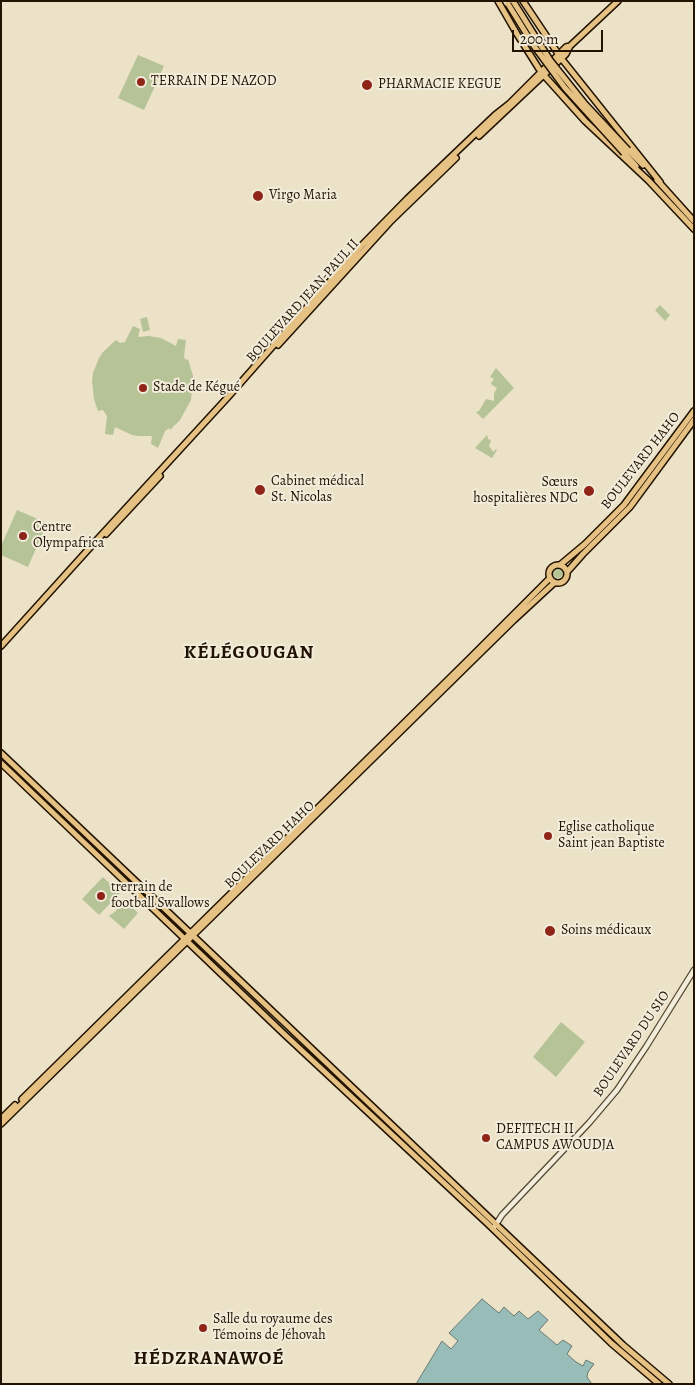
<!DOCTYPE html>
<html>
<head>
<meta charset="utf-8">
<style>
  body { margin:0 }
  #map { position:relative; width:695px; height:1385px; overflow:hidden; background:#ebe2c7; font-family:Alegreya,serif }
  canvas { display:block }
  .frame { position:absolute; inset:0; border:2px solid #221300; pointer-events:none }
  .scale { position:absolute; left:512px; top:30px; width:91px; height:22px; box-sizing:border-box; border:2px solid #221300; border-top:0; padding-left:6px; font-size:15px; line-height:18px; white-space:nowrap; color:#221300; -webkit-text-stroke:4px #f2ecdb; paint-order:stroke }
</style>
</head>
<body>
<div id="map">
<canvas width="695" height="1385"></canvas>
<div class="frame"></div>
<div class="scale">200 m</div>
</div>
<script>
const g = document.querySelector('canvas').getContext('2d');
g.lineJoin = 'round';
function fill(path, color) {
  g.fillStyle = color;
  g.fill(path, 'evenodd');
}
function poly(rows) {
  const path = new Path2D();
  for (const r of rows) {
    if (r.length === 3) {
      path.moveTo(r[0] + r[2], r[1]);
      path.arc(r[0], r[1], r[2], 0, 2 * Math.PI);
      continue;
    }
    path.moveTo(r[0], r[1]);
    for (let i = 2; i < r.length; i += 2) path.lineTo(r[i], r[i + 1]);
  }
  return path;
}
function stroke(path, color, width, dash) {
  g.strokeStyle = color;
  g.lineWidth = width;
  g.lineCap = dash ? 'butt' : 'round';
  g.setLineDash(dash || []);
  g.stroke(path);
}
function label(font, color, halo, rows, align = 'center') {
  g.font = font + ' Alegreya,serif';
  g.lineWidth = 4;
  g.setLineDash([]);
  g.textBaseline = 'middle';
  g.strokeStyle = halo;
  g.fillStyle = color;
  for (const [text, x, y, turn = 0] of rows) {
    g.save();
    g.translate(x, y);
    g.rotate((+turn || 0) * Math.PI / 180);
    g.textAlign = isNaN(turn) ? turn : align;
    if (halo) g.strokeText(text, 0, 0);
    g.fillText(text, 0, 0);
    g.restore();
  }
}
const green = poly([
  [138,55,164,66,144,110,118,98],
  [660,305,670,315,665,321,655,310],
  [147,317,150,330,143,332,140,319],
  [133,326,140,329,138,337,149,336,161,338,176,346,178,339,186,340,184,357,186,360,188,359,193,376,191,400,180,420,170,430,169,428,165,431,158,448,151,444,152,436,139,436,132,435,115,427,113,435,105,434,107,416,103,410,98,411,94,399,92,381,93,373,99,358,103,352,116,340,120,343,125,342],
  [496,368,514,388,483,419,476,412,479,411,486,399,494,401,494,393,497,388,492,385,491,383,494,379,490,377],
  [487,435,488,439,491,440,489,446,492,450,493,452,496,449,497,450,492,458,475,448],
  [17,510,47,523,28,567,1,555,1,546],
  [558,572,6],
  [103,877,120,893,99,915,82,899],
  [126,897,131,903,131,906,138,913,124,929,109,916,116,911,118,906,122,905],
  [561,1022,585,1042,556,1077,533,1057]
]);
const water = poly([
  [482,1299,499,1313,504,1307,514,1316,519,1311,528,1319,538,1311,548,1320,539,1330,557,1345,563,1340,572,1346,567,1354,576,1362,583,1366,586,1360,594,1364,588,1372,587,1377,592,1384,416,1384,442,1341,451,1349,458,1341,449,1333,482,1299]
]);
const minor = poly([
  [495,1226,502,1215,589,1123,617,1090,646,1047,694,970]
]);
const major = poly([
  [498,1,517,34,541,72,585,121,649,181],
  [523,1,561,58,660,182],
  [479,136,566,54,570,46],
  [628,150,643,165],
  [624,153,636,166],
  [648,180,694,229],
  [657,180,694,221],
  [278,345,390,222,456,158],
  [106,534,160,476],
  [558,574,9],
  [560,565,585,544,624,505,694,411],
  [567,572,583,554,630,507,694,420],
  [1,646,95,542,228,397,361,246,407,199,495,115,509,104,566,47,570,46,618,1],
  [1,753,623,1345,669,1384],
  [1,763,283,1033,488,1224,611,1343,659,1384],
  [22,1099,470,658,550,578],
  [1,1119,15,1105],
  [1,1124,514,620,554,583]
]);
const majorBridge = poly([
  [513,1,550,60,585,104,628,150],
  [508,4,534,46,565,88,624,153]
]);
const markers = [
  [141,82,5,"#8f2418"],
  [367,85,6,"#8f2418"],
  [258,196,6,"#8f2418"],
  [143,388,5,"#8f2418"],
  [260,490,6,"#8f2418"],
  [589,491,6,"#8f2418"],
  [23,536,5,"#8f2418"],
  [548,836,5,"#8f2418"],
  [101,896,5,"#8f2418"],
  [550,931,6,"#8f2418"],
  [486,1138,5,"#8f2418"],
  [203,1328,5,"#8f2418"]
];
const poiNames = [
  ["TERRAIN DE NAZOD",151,82],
  ["PHARMACIE KEGUE",378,85],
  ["Virgo Maria",269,196],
  ["Stade de Kégué",153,388],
  ["Cabinet médical",271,482],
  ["St. Nicolas",271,498],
  ["Sœurs",578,483,"right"],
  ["hospitalières NDC",578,499,"right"],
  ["Centre",33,528],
  ["Olympafrica",33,544],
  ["Eglise catholique",558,828],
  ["Saint jean Baptiste",558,844],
  ["trerrain de",111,888],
  ["football Swallows",111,904],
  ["Soins médicaux",561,931],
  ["DEFITECH II",496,1130],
  ["CAMPUS AWOUDJA",496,1146],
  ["Salle du royaume des",213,1320],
  ["Témoins de Jéhovah",213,1336]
];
const streetNames = [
  ["BOULEVARD JEAN-PAUL II",303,301,-48],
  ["BOULEVARD HAHO",641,461,-52],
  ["BOULEVARD HAHO",270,845,-44],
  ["BOULEVARD DU SIO",632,1044,-56]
];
const districtNames = [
  ["KÉLÉGOUGAN",249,653],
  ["HÉDZRANAWOÉ",209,1359]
];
fill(green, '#b6c397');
fill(water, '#98bdb9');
stroke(water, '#69796f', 1);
stroke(minor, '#544732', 7);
stroke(major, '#221300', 8);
stroke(minor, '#f2ecdb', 4.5);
stroke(major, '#e6c184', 5);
stroke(majorBridge, '#221300', 8, []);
stroke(majorBridge, '#e6c184', 5);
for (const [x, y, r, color] of markers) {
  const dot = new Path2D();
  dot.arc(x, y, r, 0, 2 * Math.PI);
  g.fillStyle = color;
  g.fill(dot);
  stroke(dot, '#f2ecdb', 2);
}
label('14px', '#221300', '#f2ecdb', poiNames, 'left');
label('14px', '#221300', '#f2ecdb', streetNames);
g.letterSpacing = '1px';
label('bold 19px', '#221300', '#f2ecdb', districtNames);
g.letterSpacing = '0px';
</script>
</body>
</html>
